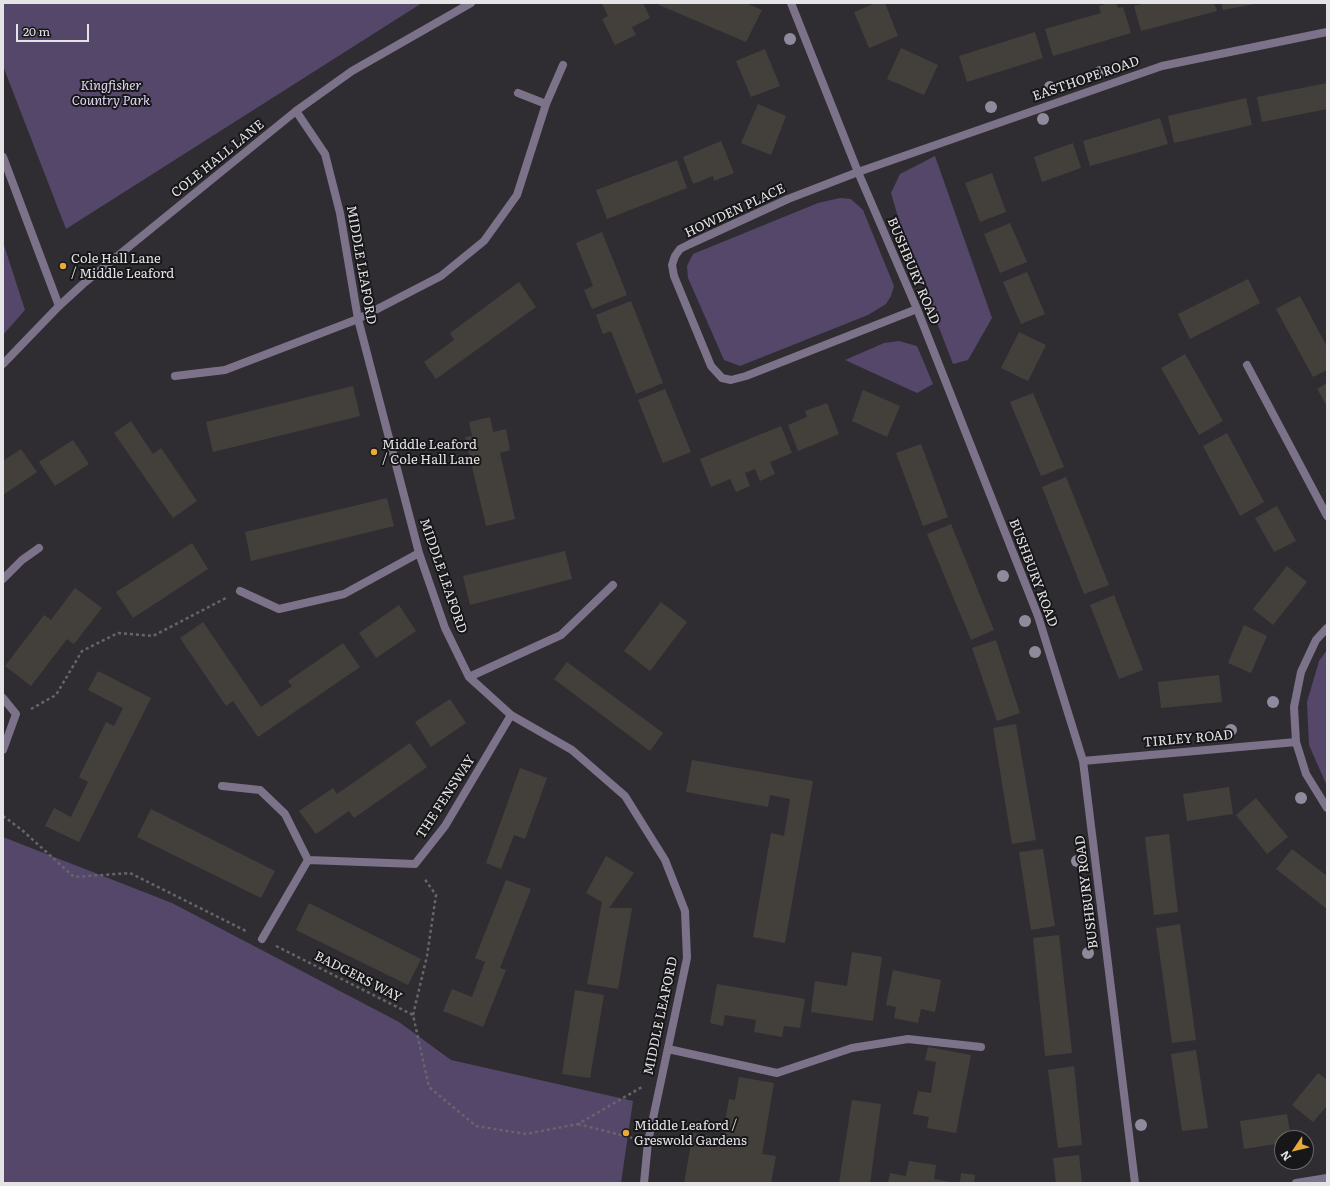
<!DOCTYPE html>
<html>
<head>
<meta charset="utf-8">
<style>
  body { margin:0 }
  #map { position:relative; width:1330px; height:1186px; overflow:hidden; background:#2f2d32; font-family:Literata,serif }
  canvas { display:block }
  .frame { position:absolute; inset:0; border:4px solid #e4e3e6; pointer-events:none }
  .north { position:absolute; left:1274px; top:1130px; width:40px; height:40px; box-sizing:border-box; background:#171618; border:1px solid #69686a; border-radius:50%; rotate:235deg; font-size:11px; font-weight:700; line-height:16px; text-align:center; color:#e4e3e6 }
  .north::after { content:''; display:block; margin:auto; width:14px; height:18px; background:#e8ab37; clip-path:polygon(50% 0,100% 100%,50% 72%,0 100%) }
  .scale { position:absolute; left:16px; top:24px; width:73px; height:18px; box-sizing:border-box; border:2px solid #e4e3e6; border-top:0; padding-left:5px; font-size:12px; line-height:14px; white-space:nowrap; color:#e4e3e6; -webkit-text-stroke:3px #171618; paint-order:stroke }
</style>
</head>
<body>
<div id="map">
<canvas width="1330" height="1186"></canvas>
<div class="frame"></div>
<div class="north">N</div>
<div class="scale">20 m</div>
</div>
<script>
const g = document.querySelector('canvas').getContext('2d');
g.lineJoin = 'round';
function fill(path, color) {
  g.fillStyle = color;
  g.fill(path, 'evenodd');
}
function poly(rows) {
  const path = new Path2D();
  for (const r of rows) {
    path.moveTo(r[0], r[1]);
    for (let i = 2; i < r.length; i += 2) path.lineTo(r[i], r[i + 1]);
  }
  return path;
}
function stroke(path, color, width, dash) {
  g.strokeStyle = color;
  g.lineWidth = width;
  g.lineCap = dash ? 'butt' : 'round';
  g.setLineDash(dash || []);
  g.stroke(path);
}
function label(font, color, halo, rows, align = 'center') {
  g.font = font + ' Literata,serif';
  g.lineWidth = 4;
  g.setLineDash([]);
  g.textBaseline = 'middle';
  g.strokeStyle = halo;
  g.fillStyle = color;
  for (const [text, x, y, turn = 0] of rows) {
    g.save();
    g.translate(x, y);
    g.rotate((+turn || 0) * Math.PI / 180);
    g.textAlign = isNaN(turn) ? turn : align;
    if (halo) g.strokeText(text, 0, 0);
    g.fillText(text, 0, 0);
    g.restore();
  }
}
const green = poly([
  [3,3,422,3,66,229,3,66],
  [935,156,992,318,968,360,953,364,902,231,891,193,900,174],
  [840,198,851,199,863,210,894,286,891,296,886,304,868,315,740,366,724,360,688,278,687,266,693,254,818,203],
  [3,242,25,310,3,335],
  [899,341,917,346,933,384,917,393,845,360,884,343],
  [1327,650,1327,786,1309,745,1307,702,1319,661],
  [3,837,172,903,399,1022,451,1060,633,1101,621,1183,3,1183]
]);
const building = poly([
  [605,3,643,3,650,18,632,27,636,35,615,45,602,19,608,16,602,4],
  [660,3,746,3,762,10,746,42,659,5],
  [876,3,885,3,898,36,869,48,854,12],
  [1109,3,1116,3,1118,8,1123,7,1131,33,1053,56,1045,29,1101,13,1099,6],
  [1145,3,1214,3,1217,11,1141,31,1134,6],
  [1221,3,1255,3,1255,4,1223,10],
  [1035,32,1043,58,967,82,959,56],
  [901,48,938,65,924,95,887,79],
  [765,49,780,86,751,97,736,61],
  [1327,83,1327,109,1262,122,1257,97],
  [1246,98,1252,125,1174,143,1168,116],
  [758,104,786,116,771,155,741,143],
  [1160,118,1168,144,1090,166,1083,141],
  [721,141,734,173,714,181,713,176,693,184,683,157],
  [1073,143,1081,168,1042,182,1034,157],
  [677,160,687,188,607,219,596,190],
  [992,173,1006,212,980,222,965,183],
  [1010,223,1027,262,1000,273,984,234],
  [602,232,627,295,592,309,584,290,593,286,576,243],
  [1027,272,1045,314,1021,324,1003,282],
  [1248,279,1260,303,1190,339,1178,314],
  [519,282,536,307,436,379,424,362,454,340,450,333],
  [1300,296,1327,347,1327,370,1313,377,1276,309],
  [631,301,663,383,636,394,611,331,603,334,596,315],
  [1019,332,1046,345,1028,381,1001,368],
  [1185,354,1223,421,1199,435,1161,368],
  [1327,383,1327,406,1317,389],
  [353,386,360,416,213,452,206,422],
  [665,389,691,452,663,463,638,400],
  [863,390,900,406,887,437,852,421],
  [1033,393,1064,467,1041,476,1010,402],
  [827,403,839,434,798,451,788,425,807,417,805,411],
  [490,417,493,432,506,429,510,450,500,453,515,519,486,526,465,437,472,436,469,422],
  [131,421,153,454,161,448,197,501,173,518,114,433],
  [781,426,792,453,770,462,775,474,760,481,755,469,745,473,750,486,736,492,730,479,711,487,700,459],
  [1227,433,1264,502,1240,516,1203,446],
  [73,440,89,464,55,486,39,462],
  [921,444,948,517,923,526,896,453],
  [21,449,37,472,3,495,3,461],
  [1066,477,1109,585,1084,594,1042,487],
  [387,498,394,526,251,561,245,532],
  [1277,506,1296,541,1274,552,1255,518],
  [951,524,994,630,971,640,927,534],
  [192,543,208,569,133,618,116,592],
  [565,551,572,579,470,605,463,576],
  [1287,566,1307,582,1273,625,1253,609],
  [75,588,102,608,74,644,67,639,31,686,5,666,44,615,51,620],
  [1114,595,1143,670,1119,679,1090,605],
  [661,602,687,622,650,671,624,651],
  [399,605,416,631,376,658,359,633],
  [203,622,261,707,292,686,288,681,343,643,360,667,258,737,233,701,226,706,180,638],
  [1244,625,1267,636,1251,673,1228,663],
  [996,640,1020,713,997,721,972,648],
  [567,662,663,733,650,751,554,679],
  [98,671,151,698,79,842,45,826,54,808,71,817,88,782,79,777,106,722,114,726,123,708,88,690],
  [1219,675,1222,702,1161,708,1158,682],
  [450,699,466,723,431,747,415,722],
  [1016,724,1036,840,1012,844,993,728],
  [410,743,427,767,354,818,349,811,316,834,299,811,333,788,337,794],
  [692,760,813,781,785,943,753,937,771,833,784,836,790,799,770,795,768,807,686,792],
  [520,768,547,778,525,839,514,835,501,869,486,863],
  [1229,787,1233,814,1187,821,1183,794],
  [1256,798,1288,837,1267,854,1236,815],
  [151,809,275,871,261,898,137,837],
  [1169,834,1178,912,1154,915,1145,837],
  [1043,849,1055,926,1031,930,1019,852],
  [1292,849,1327,876,1327,909,1276,869],
  [606,856,634,873,609,908,632,908,618,989,587,984,602,902,586,893],
  [506,880,531,889,500,968,506,970,483,1027,443,1011,452,989,472,997,485,962,475,958],
  [309,903,421,959,408,985,296,930],
  [1180,924,1196,1040,1172,1043,1156,928],
  [1059,935,1072,1053,1045,1056,1033,938],
  [852,952,882,957,873,1021,811,1012,815,981,847,986],
  [893,970,941,980,935,1012,921,1009,918,1023,894,1018,896,1007,886,1005],
  [717,984,805,999,800,1028,784,1026,782,1037,754,1032,756,1020,725,1015,723,1026,710,1023],
  [575,990,604,995,590,1078,562,1074],
  [928,1047,971,1055,956,1133,927,1128,929,1117,913,1114,918,1091,931,1093,936,1062,925,1060],
  [1196,1050,1208,1128,1182,1131,1171,1054],
  [1074,1066,1082,1145,1058,1148,1048,1070],
  [1318,1073,1327,1080,1327,1106,1313,1122,1292,1105],
  [739,1077,774,1083,762,1154,776,1156,771,1183,754,1182,754,1183,684,1183,693,1133,722,1138,729,1099,735,1100],
  [852,1100,881,1104,870,1183,839,1183],
  [1287,1114,1291,1138,1282,1138,1282,1143,1244,1149,1240,1121],
  [1079,1155,1082,1183,1056,1183,1053,1158],
  [909,1161,936,1165,934,1179,956,1183,888,1183,890,1173,906,1176],
  [961,1173,975,1175,974,1183,960,1183]
]);
const path = poly([
  [31,709,56,695,82,651,118,633,153,636,226,598],
  [3,816,22,830,74,877,130,873,248,932],
  [276,946,413,1015,429,1087,476,1126,526,1134,578,1124,642,1087],
  [413,1015,427,956,436,895,424,878],
  [578,1124,632,1138]
]);
const service = poly([
  [3,157,59,306],
  [3,579,22,560,39,548]
]);
const minor = poly([
  [791,3,858,172,917,309,1038,616,1083,761,1135,1183],
  [518,93,546,104],
  [296,111,325,154,340,213,358,319,419,553,445,628,469,677,511,715,572,750,625,796,665,860,685,911,687,958,648,1142,644,1183],
  [917,309,746,376,731,380,722,378,711,366,674,276,672,265,675,256,680,249,690,244,788,199,858,172,1162,66,1327,32],
  [1247,365,1327,516],
  [175,376,225,370,358,319,441,276,484,241,517,195,546,104,563,65],
  [240,591,279,609,344,594,419,553],
  [1327,628,1316,640,1301,672,1294,707,1296,742,1306,774,1327,808],
  [469,677,561,635,613,585],
  [3,698,16,714,3,750],
  [1083,761,1296,742],
  [222,786,260,790,285,814,308,860],
  [262,939,308,860,415,864,445,826,511,715],
  [668,1049,777,1073,852,1048,908,1039,981,1047],
  [1296,1183,1327,1178]
]);
const tertiary = poly([
  [3,364,59,306,83,284,296,111,352,71,471,3]
]);
const trees = [
  [790,39],
  [1100,72],
  [1050,87],
  [991,107],
  [1043,119],
  [1003,576],
  [1025,621],
  [1035,652],
  [1273,702],
  [1231,730],
  [1301,798],
  [1077,861],
  [1088,953],
  [1141,1125]
];
const markers = [
  [63,266,4,"#e8ab37"],
  [374,452,4,"#e8ab37"],
  [626,1133,4,"#e8ab37"]
];
const streetNames = [
  ["EASTHOPE ROAD",1086,79,-19],
  ["COLE HALL LANE",218,159,-39],
  ["HOWDEN PLACE",735,211,-25],
  ["MIDDLE LEAFORD",361,265,80],
  ["BUSHBURY ROAD",913,271,67],
  ["BUSHBURY ROAD",1033,573,69],
  ["MIDDLE LEAFORD",443,576,71],
  ["TIRLEY ROAD",1188,739,-5],
  ["THE FENSWAY",446,797,-57],
  ["BUSHBURY ROAD",1087,892,-97],
  ["BADGERS WAY",358,977,27],
  ["MIDDLE LEAFORD",661,1016,-78]
];
const parkNames = [
  ["Kingfisher",111,86],
  ["Country Park",111,101]
];
const poiNames = [
  ["Cole Hall Lane",71,259],
  ["/ Middle Leaford",71,274],
  ["Middle Leaford",382,445],
  ["/ Cole Hall Lane",382,460],
  ["Middle Leaford /",634,1126],
  ["Greswold Gardens",634,1141]
];
fill(green, '#54476a');
fill(building, '#43403c');
stroke(path, '#676569', 2.5, [3, 3]);
stroke(service, '#7c738b', 8);
stroke(minor, '#7c738b', 8);
stroke(tertiary, '#7c738b', 8);
g.fillStyle = '#918a9d';
for (const [x, y] of trees) {
  g.beginPath();
  g.arc(x, y, 6, 0, 2 * Math.PI);
  g.fill();
}
for (const [x, y, r, color] of markers) {
  const dot = new Path2D();
  dot.arc(x, y, r, 0, 2 * Math.PI);
  g.fillStyle = color;
  g.fill(dot);
  stroke(dot, '#171618', 1.5);
}
label('13px', '#e4e3e6', '#171618', streetNames);
label('italic 13px', '#e1d6f5', '#171618', parkNames);
label('13px', '#e4e3e6', '#171618', poiNames, 'left');
</script>
</body>
</html>
